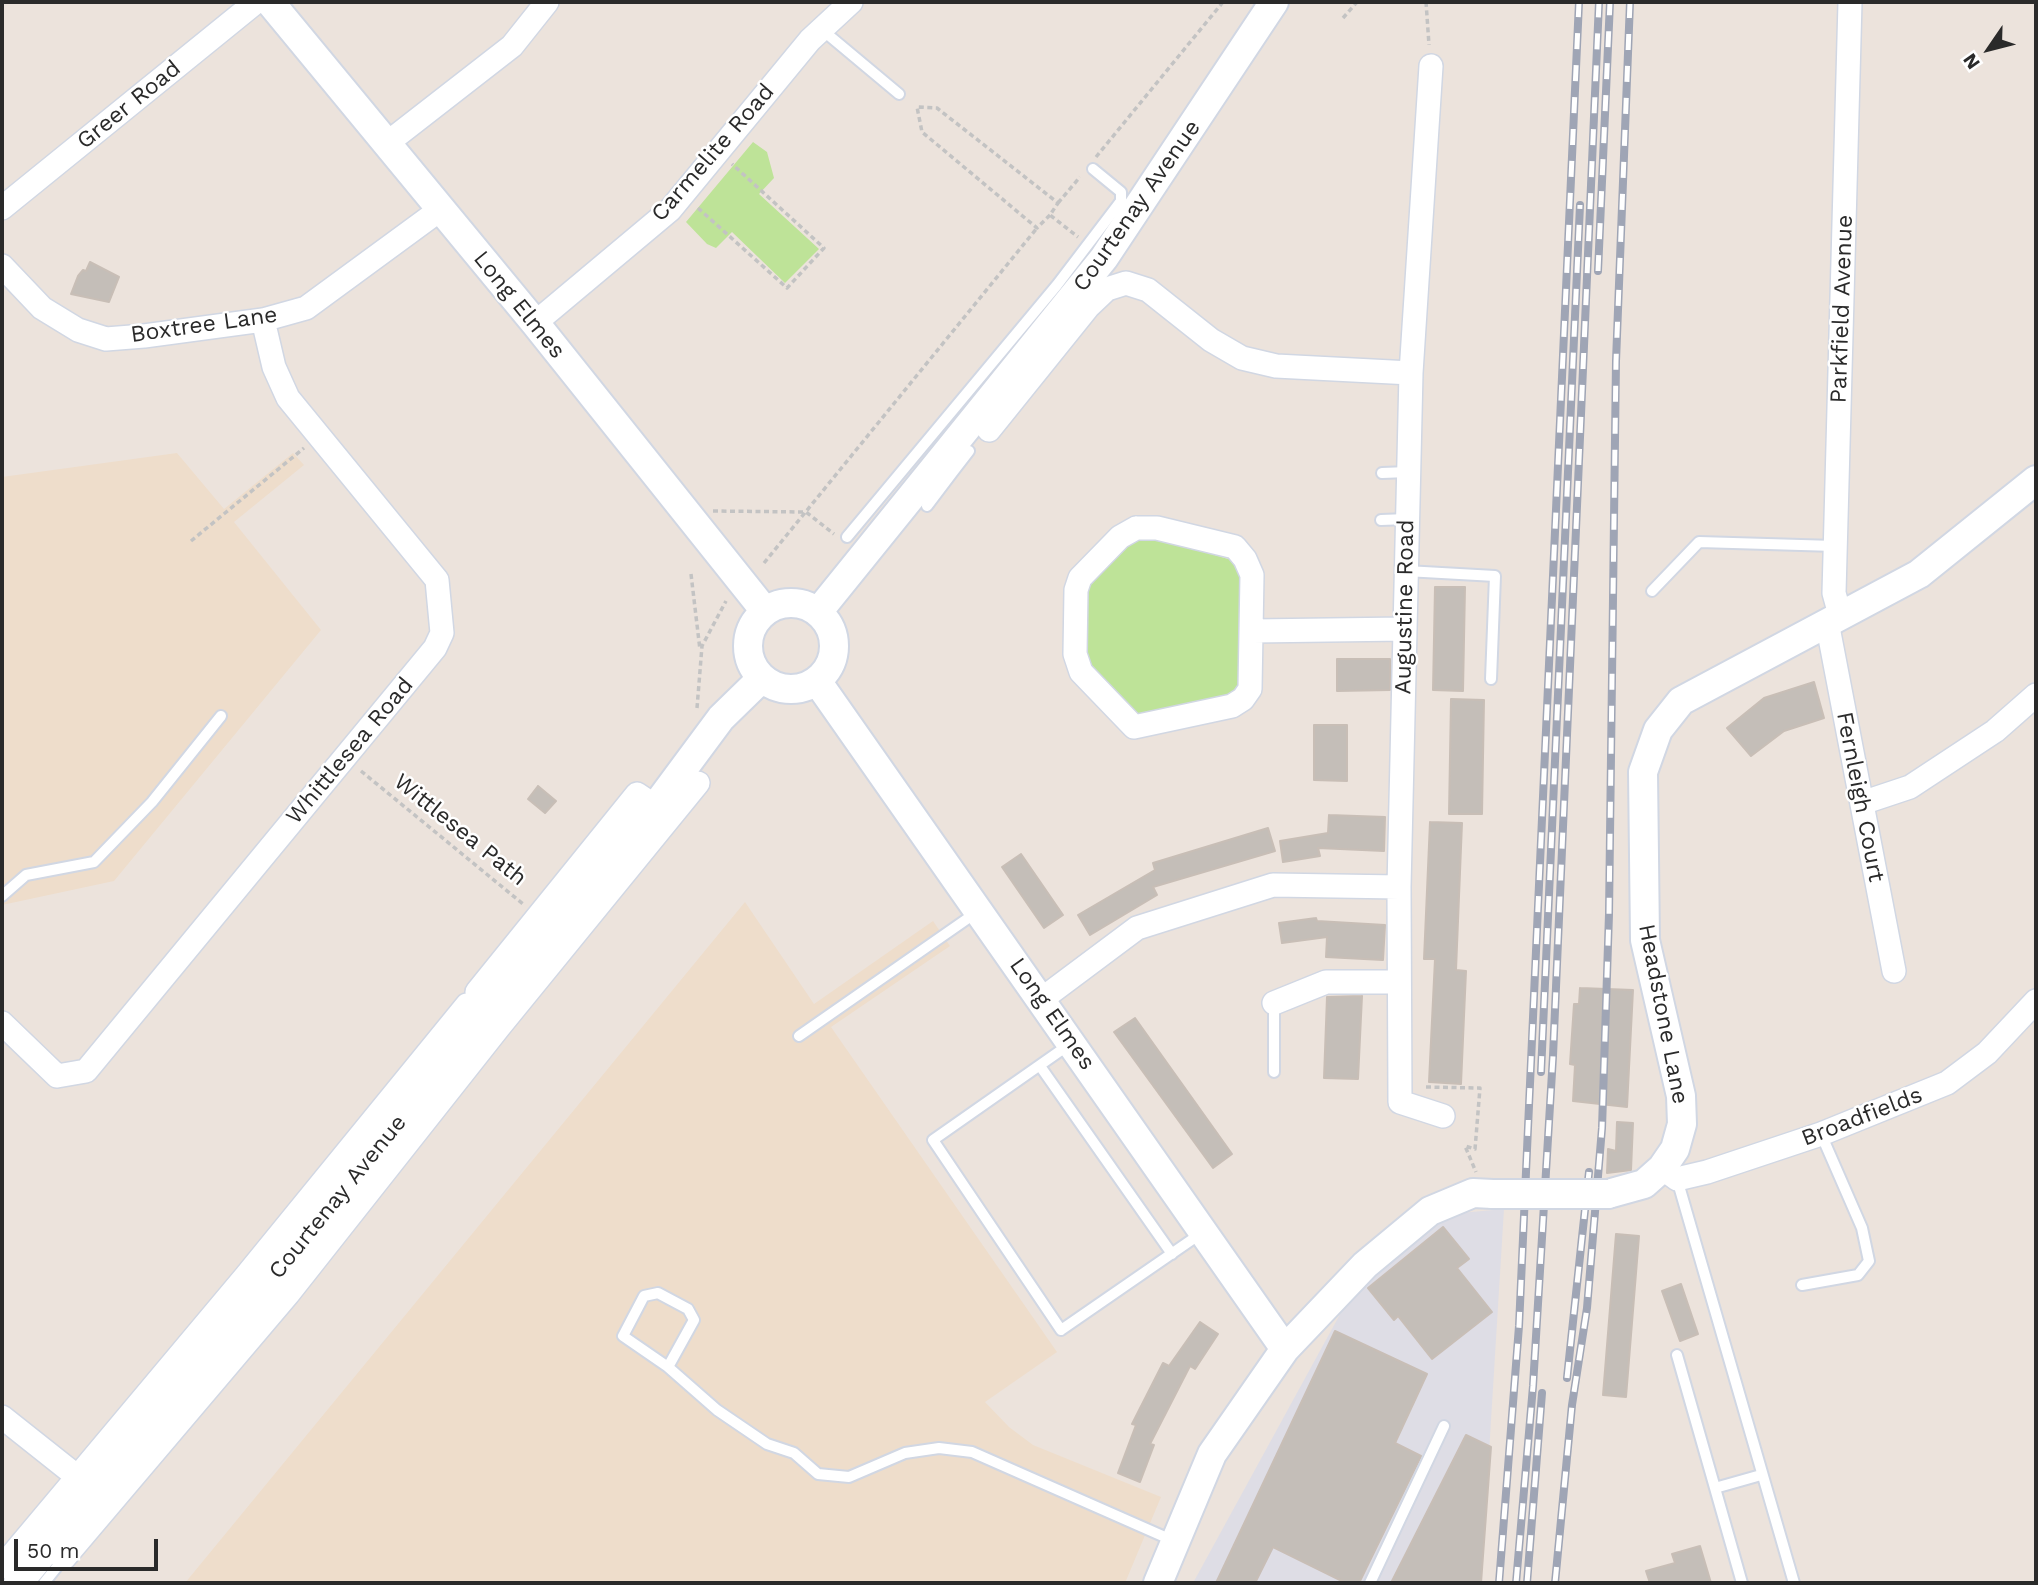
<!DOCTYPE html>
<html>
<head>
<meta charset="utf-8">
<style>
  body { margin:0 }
  #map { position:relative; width:2038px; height:1585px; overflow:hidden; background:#ece3dc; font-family:"Work Sans",sans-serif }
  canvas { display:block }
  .frame { position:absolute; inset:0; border:4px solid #2a2a2a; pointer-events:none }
  .north { position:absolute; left:1954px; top:14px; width:70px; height:70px; -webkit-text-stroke:5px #fff; paint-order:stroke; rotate:235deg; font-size:19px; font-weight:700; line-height:28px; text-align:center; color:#2a2a2a }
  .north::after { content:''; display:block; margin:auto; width:24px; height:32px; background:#2a2a2a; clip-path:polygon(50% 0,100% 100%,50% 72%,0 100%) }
  .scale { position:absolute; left:14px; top:1539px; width:144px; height:32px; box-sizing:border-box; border:4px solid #2a2a2a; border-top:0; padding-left:9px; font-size:21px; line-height:24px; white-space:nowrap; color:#2a2a2a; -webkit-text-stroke:5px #fff; paint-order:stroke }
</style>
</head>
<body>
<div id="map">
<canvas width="2038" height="1585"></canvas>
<div class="frame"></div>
<div class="north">N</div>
<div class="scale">50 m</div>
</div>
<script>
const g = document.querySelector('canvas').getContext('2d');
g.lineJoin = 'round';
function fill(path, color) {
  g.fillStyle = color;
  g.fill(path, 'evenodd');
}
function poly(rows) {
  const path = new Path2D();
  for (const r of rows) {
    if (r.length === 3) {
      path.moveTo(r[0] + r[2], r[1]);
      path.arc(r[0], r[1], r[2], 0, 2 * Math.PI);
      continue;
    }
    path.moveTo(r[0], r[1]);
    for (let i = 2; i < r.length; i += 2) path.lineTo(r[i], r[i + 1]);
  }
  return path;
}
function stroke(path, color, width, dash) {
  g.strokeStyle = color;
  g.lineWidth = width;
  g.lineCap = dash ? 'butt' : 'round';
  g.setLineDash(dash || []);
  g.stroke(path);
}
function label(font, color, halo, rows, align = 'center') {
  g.font = font + ' "Work Sans",sans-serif';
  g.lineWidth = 5;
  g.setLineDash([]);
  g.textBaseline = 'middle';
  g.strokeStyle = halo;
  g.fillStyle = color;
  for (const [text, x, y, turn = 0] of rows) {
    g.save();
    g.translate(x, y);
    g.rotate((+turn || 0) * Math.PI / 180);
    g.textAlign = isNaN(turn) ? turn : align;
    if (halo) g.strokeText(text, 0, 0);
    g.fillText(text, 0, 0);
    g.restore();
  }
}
const industrial = poly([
  [1504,1209,1481,1583,1193,1583,1350,1296,1450,1214]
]);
const education = poly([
  [177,453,224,509,293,453,304,465,234,522,321,630,114,881,2,905,2,477],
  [745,902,814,1004,933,921,950,946,831,1027,1057,1352,985,1402,1009,1427,1033,1445,1161,1497,1125,1583,185,1583]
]);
const green = poly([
  [753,142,767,152,774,178,759,194,819,249,785,283,732,232,716,248,707,244,686,222],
  [1141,533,1245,564,1242,693,1139,720,1086,667,1084,590]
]);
const building = poly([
  [90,262,119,277,109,302,71,294,78,276,83,270,86,271,90,262],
  [1435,587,1465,587,1463,691,1433,690,1435,587],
  [1337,659,1390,659,1390,690,1337,691,1337,659],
  [1814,682,1824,718,1784,731,1751,756,1727,728,1764,698,1814,682],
  [1451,699,1484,700,1482,814,1449,814,1451,699],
  [1314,725,1347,725,1347,781,1314,780,1314,725],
  [538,786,556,801,545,813,528,799,538,786],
  [1329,815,1385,817,1384,851,1318,848,1320,856,1283,862,1280,841,1328,833,1329,815],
  [1430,822,1462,823,1456,970,1466,971,1461,1084,1429,1082,1435,959,1424,959,1430,822],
  [1268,828,1275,851,1153,887,1157,895,1090,935,1078,915,1155,870,1153,863,1268,828],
  [1021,854,1063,915,1044,928,1002,867,1021,854],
  [1316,918,1317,921,1385,925,1383,960,1326,957,1327,937,1282,943,1279,923,1316,918],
  [1580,988,1633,990,1627,1107,1573,1101,1575,1065,1570,1064,1574,1004,1579,1004,1580,988],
  [1362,996,1358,1079,1324,1078,1327,997,1362,996],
  [1135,1018,1232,1154,1213,1168,1114,1032,1135,1018],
  [1617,1122,1633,1123,1631,1170,1607,1173,1608,1149,1616,1151,1617,1122],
  [1443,1227,1469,1259,1457,1268,1492,1312,1432,1359,1398,1316,1394,1320,1368,1288,1443,1227],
  [1616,1234,1639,1236,1626,1397,1603,1395,1616,1234],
  [1681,1284,1698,1334,1680,1341,1662,1291,1681,1284],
  [1200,1322,1218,1334,1195,1369,1190,1366,1150,1444,1154,1445,1140,1482,1118,1473,1136,1425,1132,1424,1163,1363,1169,1366,1200,1322],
  [1335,1331,1427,1374,1395,1443,1421,1456,1359,1583,1346,1583,1273,1547,1255,1583,1216,1583,1335,1331],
  [1466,1435,1491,1447,1481,1583,1391,1583,1466,1435],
  [1700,1546,1711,1583,1650,1583,1646,1571,1675,1563,1672,1554,1700,1546]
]);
const path = poly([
  [1426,2,1429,45],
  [1343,18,1357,2],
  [1096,157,1223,2],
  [1058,203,1080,177],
  [698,208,787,288,824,248,732,164],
  [1050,215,1037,228,922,132,917,107,937,108,1058,203,1050,215,1078,237],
  [713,511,806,512,834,534],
  [191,541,304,448],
  [764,563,1037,228],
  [691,574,700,650],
  [697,708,702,646,726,601],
  [361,771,523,904],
  [1426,1087,1480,1088,1475,1149,1465,1146,1476,1172]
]);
const service = poly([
  [820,28,899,94],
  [952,473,969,451],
  [1382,473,1408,472],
  [927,506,952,473,939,463],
  [1381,520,1407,519],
  [847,537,1057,285,1121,201,1121,192,1093,169],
  [1406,571,1495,576,1491,679],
  [1652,591,1699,542,1835,546],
  [2,896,26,875,94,862,152,802,221,716],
  [1274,1003,1274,1072],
  [799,1036,977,912],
  [1070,1044,933,1140,1061,1330,1203,1232],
  [1040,1066,1172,1254],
  [1677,1179,1794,1583],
  [1802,1285,1858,1275,1869,1261,1862,1228,1821,1134],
  [1677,1355,1715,1488,1761,1475],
  [668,1367,694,1320,688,1309,658,1293,644,1296,623,1336,668,1367,717,1410,767,1444,794,1453,818,1474,849,1477,905,1453,939,1448,972,1452,1174,1541],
  [1715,1488,1742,1583],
  [44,1583,64,1558],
  [1370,1583,1444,1426]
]);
const minor = poly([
  [1431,66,1411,373,1399,887,1400,1102,1443,1116],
  [386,144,512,46,547,2],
  [2,208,256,2],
  [2,266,42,308,78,330,106,339,144,336,263,320,306,308,441,209],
  [1074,296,1088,307,1107,289,1126,283,1148,290,1211,340,1242,358,1276,366,1411,373],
  [535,323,670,210,810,40,851,2],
  [989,430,1088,307],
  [1136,528,1157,528,1235,547,1245,559,1252,575,1250,689,1243,699,1232,706,1134,727,1081,672,1075,654,1076,590,1080,578,1120,537,1136,528],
  [1840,615,1834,593,1850,2],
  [1827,622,1894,971],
  [1253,631,1405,629],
  [1862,803,1910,787,1995,731,2036,695],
  [477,992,637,794,670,816],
  [1042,999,1137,928,1273,885,1399,887],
  [1274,1003,1326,982,1399,982],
  [2,1023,57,1076,86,1071,435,648,442,633,437,580,288,398,274,367,263,320],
  [1662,1168,1677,1179,1707,1172,1821,1134,1947,1083,1987,1053,2036,1001],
  [2,1417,89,1486],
  [48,1547,64,1558,288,1294,499,1027,698,783],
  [2,1567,246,1276,467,1005]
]);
const tertiary = poly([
  [270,2,535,323,765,611],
  [791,646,43],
  [818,612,1104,258,1274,2],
  [817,681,1285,1349],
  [1608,1194,1644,1184,1662,1168,1675,1149,1682,1124,1681,1096,1645,940,1643,772,1658,730,1681,701,1919,574,2036,480],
  [18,1583,271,1280,655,807,721,718,762,678],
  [1158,1583,1212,1454,1285,1349,1365,1265,1430,1211,1473,1193,1493,1194]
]);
const rail = poly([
  [1598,271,1610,2],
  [1541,1072,1580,205],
  [1567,1378,1589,1172],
  [1499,1583,1519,1326,1579,2],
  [1516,1583,1533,1386,1553,1056,1599,2],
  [1527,1583,1542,1393],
  [1555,1583,1572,1405,1587,1308,1602,1128,1609,914,1616,361,1630,2]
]);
const tertiaryBridge = poly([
  [1493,1194,1608,1194]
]);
const streetNames = [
  ["Greer Road",129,105,-39],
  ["Carmelite Road",713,153,-49],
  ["Courtenay Avenue",1137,206,-55],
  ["Long Elmes",519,305,51],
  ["Parkfield Avenue",1842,309,-88],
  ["Boxtree Lane",204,325,-8],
  ["Augustine Road",1405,607,-89],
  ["Whittlesea Road",350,751,-50],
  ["Fernleigh Court",1860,797,79],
  ["Wittlesea Path",460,830,39],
  ["Long Elmes",1052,1014,55],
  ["Headstone Lane",1663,1014,79],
  ["Broadfields",1862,1117,-21],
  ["Courtenay Avenue",338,1197,-51]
];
fill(industrial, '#dedde5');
fill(education, '#eeddcb');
fill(green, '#bee398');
fill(building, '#c4beb8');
stroke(building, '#c8beb6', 2);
stroke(service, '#d1d7e3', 14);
stroke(minor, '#d1d7e3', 26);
stroke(tertiary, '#d1d7e3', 32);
stroke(path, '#c3c3c3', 3.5, [5, 3.5]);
stroke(service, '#fff', 10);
stroke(minor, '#fff', 23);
stroke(tertiary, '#fff', 28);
stroke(rail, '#9fa5b5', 8);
stroke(rail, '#fff', 5, [16]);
stroke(tertiaryBridge, '#d1d7e3', 32, []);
stroke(tertiaryBridge, '#fff', 28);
label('23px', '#2a2a2a', '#fff', streetNames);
</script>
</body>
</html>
